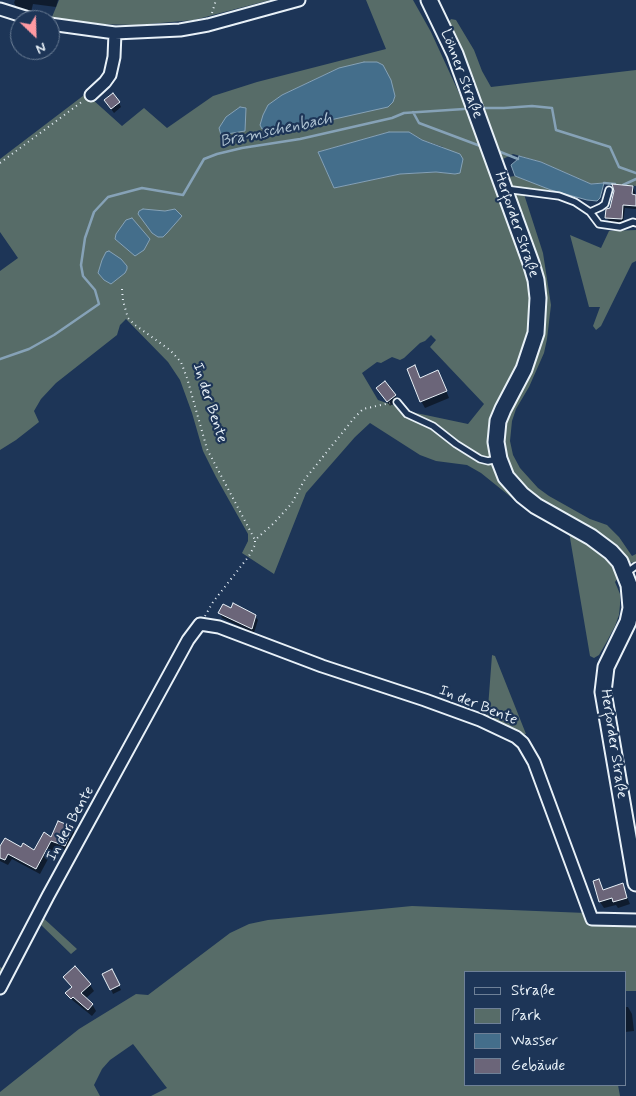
<!DOCTYPE html>
<html>
<head>
<meta charset="utf-8">
<style>
  body { margin:0 }
  #map { position:relative; width:636px; height:1096px; overflow:hidden; background:#1d3557; font-family:Mynerve,sans-serif }
  canvas { display:block }
  .legend { position:absolute; left:464px; top:971px; width:162px; height:115px; box-sizing:border-box; background:#1d3557; border:1px solid #6e8097; margin:0; padding:6px 9px; list-style:none; font-size:15px; color:#e8f1f8 }
  .legend li { display:flex; align-items:center; gap:10px; height:25px }
  .legend b { width:25px; border:1px solid #6e8097 }
  .north { position:absolute; left:10px; top:10px; width:50px; height:50px; box-sizing:border-box; background:#1d3557; border:1px solid #6e8097; border-radius:50%; rotate:156deg; font-size:14px; font-weight:700; line-height:20px; text-align:center; color:#e8f1f8 }
  .north::after { content:''; display:block; margin:auto; width:18px; height:22px; background:#ff9aa2; clip-path:polygon(50% 0,100% 100%,50% 72%,0 100%) }
</style>
</head>
<body>
<div id="map">
<canvas width="636" height="1096"></canvas>
<ul class="legend">
<li><b style="height:6px;background:#1d3557"></b>Straße</li>
<li><b style="height:14px;background:#576c68"></b>Park</li>
<li><b style="height:14px;background:#446e8b"></b>Wasser</li>
<li><b style="height:14px;background:#6b6579"></b>Gebäude</li>
</ul>
<div class="north">N</div>
</div>
<script>
const g = document.querySelector('canvas').getContext('2d');
g.lineJoin = 'round';
function fill(path, color) {
  g.fillStyle = color;
  g.fill(path, 'evenodd');
}
function poly(rows) {
  const path = new Path2D();
  for (const r of rows) {
    path.moveTo(r[0], r[1]);
    for (let i = 2; i < r.length; i += 2) path.lineTo(r[i], r[i + 1]);
  }
  return path;
}
function stroke(path, color, width, dash) {
  g.strokeStyle = color;
  g.lineWidth = width;
  g.lineCap = dash ? 'butt' : 'round';
  g.setLineDash(dash || []);
  g.stroke(path);
}
function label(font, color, halo, rows, align = 'center') {
  g.font = font + ' Mynerve,sans-serif';
  g.lineWidth = 4.5;
  g.setLineDash([]);
  g.textBaseline = 'middle';
  g.strokeStyle = halo;
  g.fillStyle = color;
  for (const [text, x, y, turn = 0] of rows) {
    g.save();
    g.translate(x, y);
    g.rotate((+turn || 0) * Math.PI / 180);
    g.textAlign = isNaN(turn) ? turn : align;
    if (halo) g.strokeText(text, 0, 0);
    g.fillText(text, 0, 0);
    g.restore();
  }
}
const green = poly([
  [59,0,270,0,194,20,138,25,93,24,52,17],
  [366,0,413,0,431,32,465,106,480,106,449,22,451,19,456,20,474,50,482,71,491,87,636,70,636,186,604,183,591,184,541,162,513,154,501,160,508,177,515,176,557,192,558,195,522,188,543,253,551,305,547,339,544,353,529,387,516,409,512,421,510,441,513,455,520,468,538,488,549,496,590,519,607,525,619,537,632,556,636,554,636,570,632,562,618,574,618,578,615,582,620,594,620,605,619,615,615,626,606,643,599,655,594,658,590,656,569,532,522,506,481,473,467,465,436,461,420,455,370,423,355,437,306,493,274,574,242,553,248,541,248,534,216,477,203,451,192,413,180,380,168,362,126,319,120,325,117,335,56,383,41,399,34,411,39,422,16,440,0,450,0,271,18,258,0,232,0,159,96,86,107,74,110,47,109,44,120,43,113,78,114,83,111,80,92,99,122,126,144,108,167,128,213,96,257,82,386,49],
  [339,68,308,125,262,129,282,95],
  [389,132,409,132,422,140,443,147,455,174,436,172,400,174,334,188,318,152],
  [431,335,436,340,430,347,484,404,468,424,416,413,378,400,362,373,377,362,381,363,392,357,400,360,404,358,420,343,425,341],
  [636,230,636,261,632,263,601,326,596,330,593,326,600,307,589,307,570,235,601,248,609,231],
  [492,655,495,656,526,734,519,735,487,721],
  [412,906,586,913,636,925,636,991,625,991,625,972,465,972,465,1085,618,1085,620,1096,151,1096,167,1088,133,1044,110,1060,102,1069,94,1085,100,1096,0,1096,0,1092,79,1029,136,994,148,995,230,933,249,924,268,920],
  [40,915,77,949,71,954,40,924,38,924,9,977,0,971,0,967,5,970]
]);
const water = poly([
  [364,62,377,62,383,65,391,80,395,96,393,102,388,107,308,125,262,129,260,125,263,115,268,105,282,95,339,68,364,62],
  [240,107,246,108,245,131,221,135,219,128,226,117,240,107],
  [389,132,409,132,422,140,460,154,463,159,460,173,455,174,436,172,400,174,334,188,318,152,389,132],
  [519,156,541,162,591,184,604,183,600,198,597,201,587,200,551,190,515,176,511,165,518,159,519,156],
  [143,209,165,211,175,209,182,216,167,233,163,237,158,237,152,233,138,214,139,211,143,209],
  [132,218,150,239,144,250,135,256,115,239,116,234,126,220,132,218],
  [109,251,121,259,127,266,127,269,125,273,111,284,104,280,98,273,102,260,106,252,109,251]
]);
const shadow = poly([
  [15,0,58,0,56,7,33,4,31,12,18,9,14,3],
  [119,103,121,107,114,113,108,105],
  [633,188,635,192,635,196,636,196,636,209,625,208,623,223,609,222,606,217,611,208],
  [441,378,449,398,425,408,421,401,420,379],
  [385,382,398,400,390,406,377,388],
  [220,613,255,616,258,620,254,633,222,618],
  [72,828,75,833,68,851,55,846,40,874,12,859,8,865,0,861,0,849,22,848,35,851,52,839],
  [599,880,604,891,622,885,630,904,618,908,616,905,604,908,600,902],
  [114,975,121,990,113,994,111,989],
  [65,977,90,985,94,991,85,999,92,1004,96,1011,92,1016,71,999,67,993,72,988],
  [625,1007,628,1007,632,1014,634,1031,625,1032]
]);
const stream = poly([
  [482,108,504,108,532,106,552,108,556,130,610,147,619,167,636,173],
  [413,112,419,123,483,147],
  [498,151,518,159],
  [604,183,615,184],
  [623,185,636,179],
  [0,359,29,349,54,335,99,304,95,290,83,276,81,265,85,238,94,212,108,197,142,188,183,195,204,159,217,154,242,148,300,139,392,118,404,113,464,109]
]);
const building = poly([
  [113,93,120,102,111,109,104,100,113,93],
  [612,184,633,186,632,194,636,195,636,206,623,205,622,219,605,218,606,209,610,208,614,191,612,184],
  [415,365,420,378,438,370,447,391,420,402,407,369,415,365],
  [385,381,396,395,387,402,376,388,385,381],
  [233,603,256,615,252,629,218,613,223,604,231,608,233,603],
  [58,821,73,827,65,846,51,841,36,869,8,854,5,860,0,858,0,846,5,838,21,847,23,843,34,850,44,832,51,837,58,821],
  [599,879,603,890,623,883,627,898,613,902,612,898,599,902,593,881,599,879],
  [75,966,91,984,81,993,93,1004,88,1010,73,997,71,999,65,993,72,987,63,977,75,966],
  [112,969,120,985,110,990,102,974,112,969]
]);
const path = poly([
  [212,13,216,0],
  [0,163,83,101],
  [122,289,123,301,128,318,135,325,170,350,181,362,187,378,207,449,255,540],
  [205,616,213,602,249,556,255,545,255,540,274,523,292,503,305,479,355,417,363,409,390,403]
]);
const service = poly([
  [505,189,559,196,575,202,590,212,599,224,620,227,633,222,636,223],
  [590,212,601,207,605,204,609,190],
  [397,402,407,414,433,426,456,444,480,459,488,461,498,459],
  [626,573,636,566]
]);
const minor = poly([
  [0,9,35,20],
  [50,24,115,33,180,30,208,25,299,0],
  [91,95,105,82,110,75,114,57,115,33],
  [0,988,48,896,188,640,200,624,219,627,322,666,425,700,480,720,516,737,523,743,534,762,592,919,636,920]
]);
const secondary = poly([
  [429,0,455,54,531,263,536,280,538,298,536,333,524,369,503,409,498,421,496,442,499,459,506,477,522,495,536,506,591,537,611,552,620,562,629,585,631,608,628,622,606,667,603,692,636,883]
]);
const streetNames = [
  ["Löhner Straße",461,74,69],
  ["Herforder Straße",516,225,71],
  ["In der Bente",209,403,72],
  ["In der Bente",478,706,22],
  ["Herforder Straße",613,744,81],
  ["In der Bente",71,824,-61]
];
const waterNames = [
  ["Bramschenbach",276,131,-12]
];
fill(green, '#576c68');
fill(water, '#446e8b');
stroke(water, '#86a2b7', 1);
fill(shadow, '#0007');
stroke(stream, '#86a2b7', 2.5);
fill(building, '#6b6579');
stroke(building, '#e8f1f8', 1);
stroke(service, '#e8f1f8', 9);
stroke(minor, '#e8f1f8', 15);
stroke(secondary, '#e8f1f8', 19);
stroke(path, '#e8f1f8', 2, [1, 4]);
stroke(service, '#1d3557', 5.5);
stroke(minor, '#1d3557', 11);
stroke(secondary, '#1d3557', 15);
label('15px', '#e8f1f8', '#1d3557', streetNames);
label('italic 16px', '#afc3d2', '#1d3557', waterNames);
</script>
</body>
</html>
